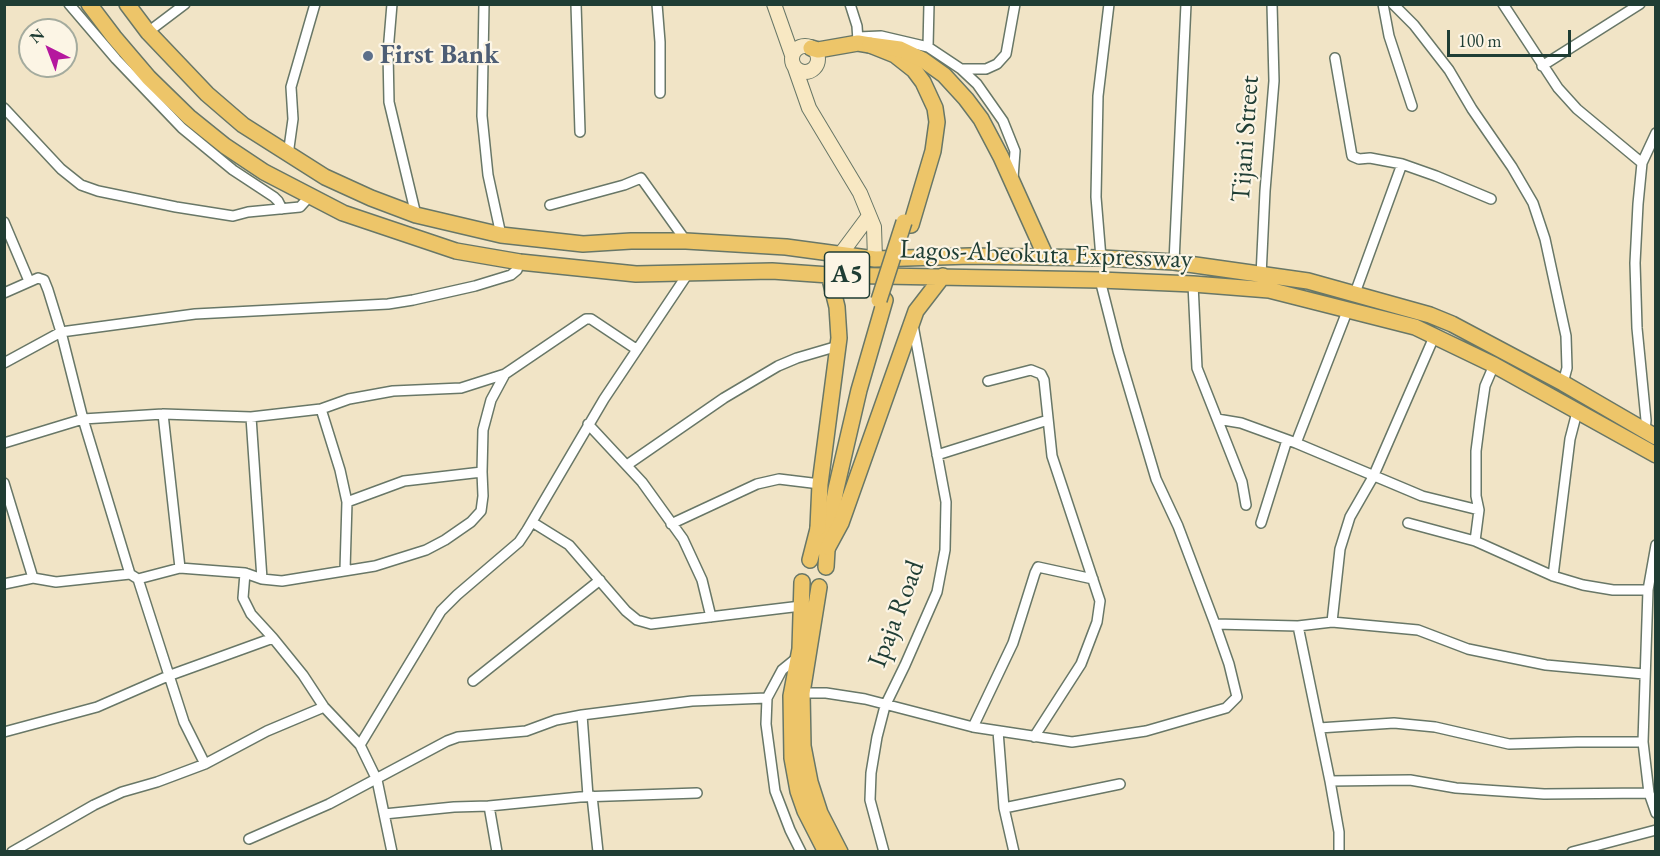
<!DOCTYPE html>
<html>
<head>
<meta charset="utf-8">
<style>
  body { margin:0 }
  #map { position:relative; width:1660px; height:856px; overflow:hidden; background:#f1e4c6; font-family:"EB Garamond",serif }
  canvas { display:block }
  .frame { position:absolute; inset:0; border:6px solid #1f3d34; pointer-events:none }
  .north { position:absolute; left:18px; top:18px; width:60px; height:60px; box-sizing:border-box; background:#fcf5e5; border:2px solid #a4ab9e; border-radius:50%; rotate:318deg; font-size:16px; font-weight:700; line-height:24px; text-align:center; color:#1f3d34 }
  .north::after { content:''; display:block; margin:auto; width:21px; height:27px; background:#b5179e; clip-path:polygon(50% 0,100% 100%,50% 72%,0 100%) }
  .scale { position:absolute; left:1447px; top:30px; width:124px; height:27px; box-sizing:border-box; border:3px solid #1f3d34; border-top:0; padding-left:8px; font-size:18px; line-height:21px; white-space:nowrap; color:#1f3d34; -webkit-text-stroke:4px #fcf5e5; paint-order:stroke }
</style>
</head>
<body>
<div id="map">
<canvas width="1660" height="856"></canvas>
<div class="frame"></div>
<div class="north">N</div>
<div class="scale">100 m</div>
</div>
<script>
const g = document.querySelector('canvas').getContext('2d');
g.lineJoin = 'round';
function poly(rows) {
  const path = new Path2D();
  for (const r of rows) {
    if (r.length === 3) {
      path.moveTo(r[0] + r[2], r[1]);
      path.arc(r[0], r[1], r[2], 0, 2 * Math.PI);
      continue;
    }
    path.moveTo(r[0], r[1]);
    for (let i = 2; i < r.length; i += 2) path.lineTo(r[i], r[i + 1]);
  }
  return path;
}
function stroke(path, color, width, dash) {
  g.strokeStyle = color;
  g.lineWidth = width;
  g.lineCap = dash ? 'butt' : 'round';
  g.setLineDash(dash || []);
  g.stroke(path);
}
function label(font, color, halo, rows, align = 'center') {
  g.font = font + ' "EB Garamond",serif';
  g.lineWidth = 4.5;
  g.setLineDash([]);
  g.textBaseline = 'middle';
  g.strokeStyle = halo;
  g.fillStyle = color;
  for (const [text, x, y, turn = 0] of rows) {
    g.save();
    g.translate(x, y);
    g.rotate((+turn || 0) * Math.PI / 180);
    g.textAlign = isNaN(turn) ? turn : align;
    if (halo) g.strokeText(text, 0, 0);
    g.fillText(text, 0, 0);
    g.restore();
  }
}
const minor = poly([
  [69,4,116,59,182,128,233,170,274,197,278,201,282,209],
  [392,4,388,52,389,102,416,215],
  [484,4,482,116,488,175,501,235],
  [576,4,580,132],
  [657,4,660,42,660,93],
  [850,4,857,26,858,41],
  [1383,4,1389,36,1412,106],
  [1393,4,1414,25,1449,70,1472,109,1512,167,1533,203,1545,239,1566,336,1567,368,1563,383],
  [1503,4,1558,88,1577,109,1642,163],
  [148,32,185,4],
  [858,37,881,36,928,47,961,69,977,84,1003,121,1015,151,1013,178],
  [928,47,929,4],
  [1335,58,1352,156,1359,159,1370,158,1402,164,1436,176,1491,199],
  [1542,66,1640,4],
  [961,69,986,69,997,64,1006,54,1015,4],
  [4,108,61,169,81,185,98,191,176,207,233,216,248,212,300,207,309,197],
  [288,155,293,119,291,87,315,4],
  [550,205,624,185,641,178,686,241],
  [4,222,29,281],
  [1101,258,1096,197,1098,96,1109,4],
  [1174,262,1186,4],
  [1261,276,1265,191,1274,81,1272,4],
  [1193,284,1197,368,1242,482,1246,505],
  [4,293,38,278,44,280,48,290,61,332,83,419,130,574],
  [1355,293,1402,164],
  [4,363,61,332,195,314,388,304,413,300,475,286,511,275,517,270,520,262],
  [988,381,1031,370,1041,374,1044,380,1052,456,1100,601,1097,622,1081,664,1034,737],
  [321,409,340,470,347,502,345,570],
  [163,414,180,568],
  [251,417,262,579],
  [1217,419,1241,423,1296,443,1422,496,1479,510],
  [588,424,642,482,683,539,702,580,711,617],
  [1645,431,1646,420,1637,328,1635,263,1638,204,1642,163,1656,133],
  [4,443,83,419,163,414,251,417,321,409,349,399,393,391,461,388,505,374],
  [1296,443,1348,309],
  [937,455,1048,420],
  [627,465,724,398,778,366,797,358,838,346],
  [4,483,33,578],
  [347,502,404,481,482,472],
  [532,522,569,545,626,611,637,620,651,624,801,606],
  [1261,523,1287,440],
  [1408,523,1475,541,1553,576,1583,585,1613,590,1648,590],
  [671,524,757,484,779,479,820,484],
  [1475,541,1479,510,1476,496,1476,451,1480,420,1485,386,1494,365],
  [1656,545,1648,590,1643,742,1649,793,1656,813],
  [245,573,243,598,251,614,273,638,303,675,324,707,360,745],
  [1553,576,1570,439,1577,412],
  [138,579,184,722,205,764],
  [4,584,33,578,56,582,130,574,138,579,180,568,245,573,262,579,282,581,375,566,426,550,445,540,471,522,481,511,483,496,482,472,483,430,491,400,505,374,586,319,591,319,636,349],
  [1332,622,1340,549,1350,517,1373,477,1434,337],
  [1215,624,1298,626,1332,622,1418,630,1468,649,1546,665,1644,674],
  [1298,626,1330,781,1339,832,1339,852],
  [798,657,782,670,767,698,766,724,775,791,790,830,801,852],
  [473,681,600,580],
  [802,693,826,693,865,699,973,727,1072,742,1146,731,1226,708,1237,697,1229,664,1215,624,1178,526,1156,479,1118,351,1100,280],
  [582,715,588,796],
  [973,727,1013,643,1035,573,1038,567,1093,579],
  [1319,728,1394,723,1435,727,1509,744,1577,742,1643,742],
  [998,731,1004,808,1014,852],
  [4,732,97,707,168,676,273,638],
  [1330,781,1410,780,1456,788,1544,794,1649,793],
  [592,796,598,852],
  [489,806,497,852],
  [1004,808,1120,784],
  [384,814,454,807,489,806,580,797,697,793],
  [249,839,329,804,447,741,458,737,526,731,556,720,582,715,692,701,767,698],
  [12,852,94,805,122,792,157,782,205,764,267,731,324,707],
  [392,852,377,780,360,745,441,611,457,595,519,542,527,530,604,399,689,272],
  [884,852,870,800,871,773,877,737,885,706,905,665,937,592,945,550,946,502,913,325],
  [1572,852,1656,830]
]);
const secondary = poly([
  [774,4,792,55],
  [805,59,13],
  [795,68,809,108,860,193,874,227,875,259],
  [840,255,869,216]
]);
const primary = poly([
  [811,48,818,50,858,43,870,45,895,55,914,70,923,82,935,108,937,122,933,151,911,225],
  [810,560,821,517],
  [826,567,828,533,836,489,859,390,885,300],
  [802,582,800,649,791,696,792,758,798,791,805,811,826,852],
  [819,587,802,693,803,746,810,782,820,813,840,852]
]);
const trunk = poly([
  [89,4,114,37,149,78,189,117,225,146,264,172,343,213,456,251,520,262,636,274,772,271,829,275,1100,280,1193,284,1269,290,1415,327,1494,365,1656,455],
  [127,4,148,32,207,94,243,125,325,177,371,198,416,215,501,235,583,244,631,241,686,241,786,247,875,259,970,256,1102,258,1174,262,1308,281,1430,315,1452,324,1563,383,1656,437],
  [870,45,900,49,923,60,944,75,966,99,981,119,1001,157,1046,257],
  [818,528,820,484,839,338,837,307,829,275],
  [828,547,841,523,916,311,943,276]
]);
const primaryBridge = poly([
  [879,300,904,222]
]);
const markers = [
  [368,56,6,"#5c6f8a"]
];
const shields = [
  [847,275,45]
];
const shieldNames = [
  ["A5",847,275]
];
const serviceNames = [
  ["First Bank",380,56]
];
const streetNames = [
  ["Tijani Street",1246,139,-86],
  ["Lagos-Abeokuta Expressway",1046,255,2],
  ["Ipaja Road",897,614,-69]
];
stroke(minor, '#687767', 12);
stroke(secondary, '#687767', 16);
stroke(primary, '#687767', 18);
stroke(trunk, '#687767', 18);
stroke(minor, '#fff', 9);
stroke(secondary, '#f8e8c3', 14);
stroke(primary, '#edc569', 15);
stroke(trunk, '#edc569', 15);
stroke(primaryBridge, '#687767', 18, []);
stroke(primaryBridge, '#edc569', 15);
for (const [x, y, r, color] of markers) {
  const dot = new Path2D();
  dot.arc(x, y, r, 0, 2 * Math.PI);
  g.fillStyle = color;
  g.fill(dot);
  stroke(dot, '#fcf5e5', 2);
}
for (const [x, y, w] of shields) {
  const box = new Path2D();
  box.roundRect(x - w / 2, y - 23, w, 46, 4.5);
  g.fillStyle = '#fcf5e5';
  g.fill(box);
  stroke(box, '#1f3d34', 1.5);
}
label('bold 26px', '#1f3d34', null, shieldNames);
label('bold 27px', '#4e5e75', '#fcf5e5', serviceNames, 'left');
label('27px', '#1f3d34', '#fcf5e5', streetNames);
</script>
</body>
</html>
